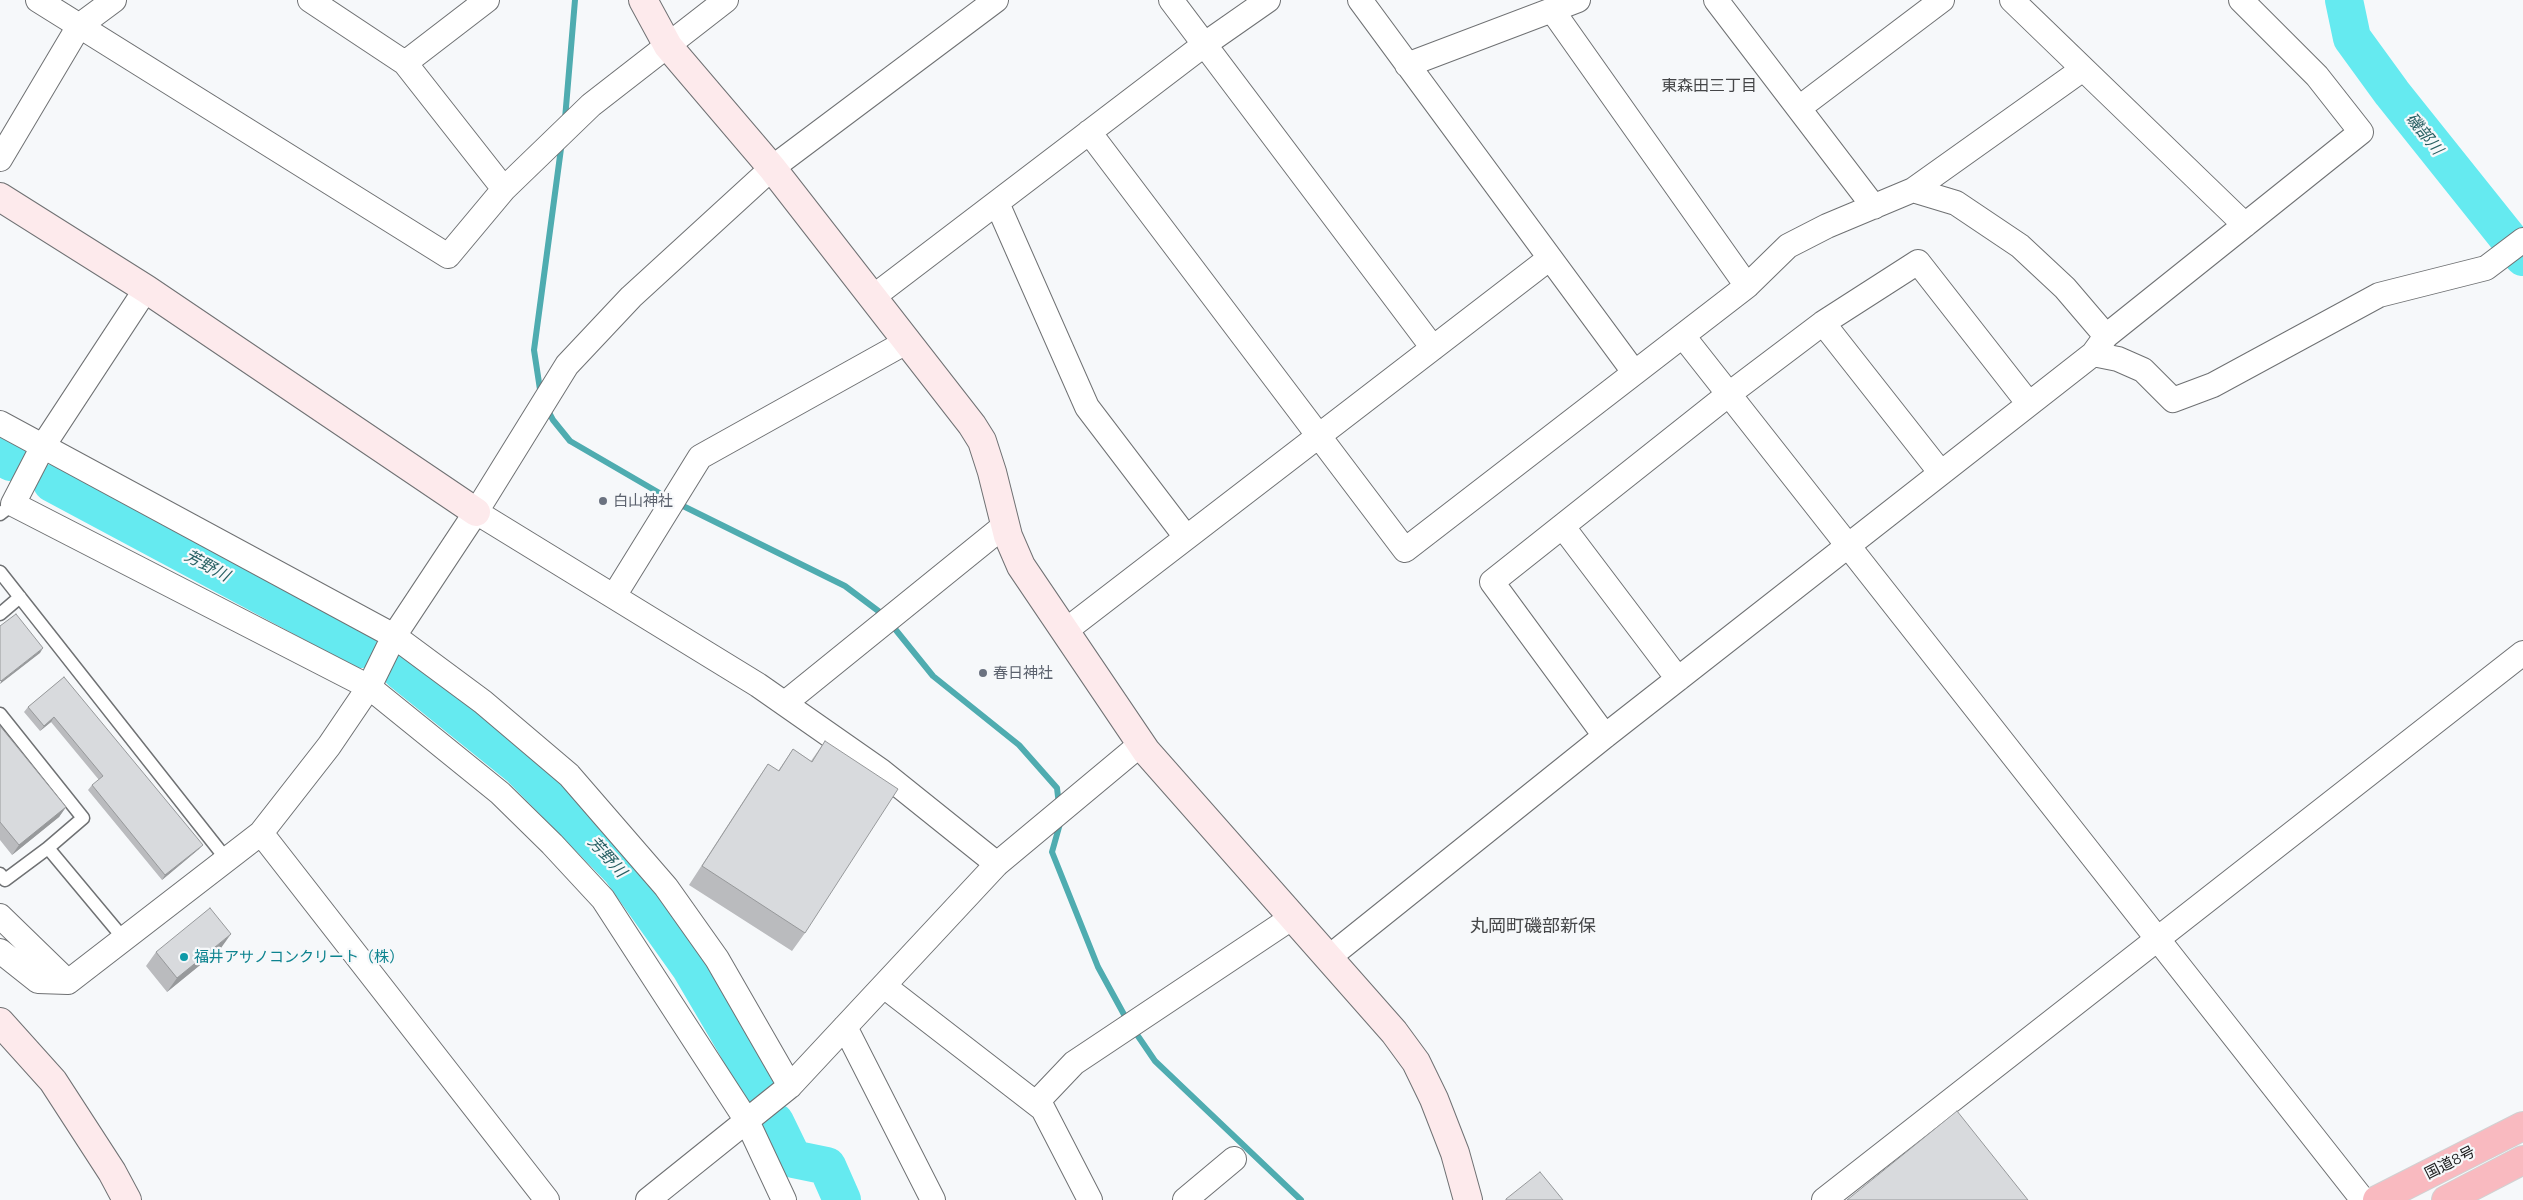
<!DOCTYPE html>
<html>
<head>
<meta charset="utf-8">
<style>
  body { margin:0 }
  canvas { display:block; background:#f6f8fa }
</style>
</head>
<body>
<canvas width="2523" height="1200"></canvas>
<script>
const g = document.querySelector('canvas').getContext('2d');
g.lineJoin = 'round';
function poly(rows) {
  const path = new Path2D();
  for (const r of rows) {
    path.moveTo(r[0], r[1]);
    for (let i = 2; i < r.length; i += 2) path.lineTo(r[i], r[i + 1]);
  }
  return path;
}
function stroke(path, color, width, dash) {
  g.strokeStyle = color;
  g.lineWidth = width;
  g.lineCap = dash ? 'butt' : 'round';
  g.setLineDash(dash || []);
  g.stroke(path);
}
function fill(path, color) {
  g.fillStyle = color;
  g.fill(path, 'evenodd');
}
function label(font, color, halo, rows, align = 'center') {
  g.font = font + ' Raleway,"Noto Sans JP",sans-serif';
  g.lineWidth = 4.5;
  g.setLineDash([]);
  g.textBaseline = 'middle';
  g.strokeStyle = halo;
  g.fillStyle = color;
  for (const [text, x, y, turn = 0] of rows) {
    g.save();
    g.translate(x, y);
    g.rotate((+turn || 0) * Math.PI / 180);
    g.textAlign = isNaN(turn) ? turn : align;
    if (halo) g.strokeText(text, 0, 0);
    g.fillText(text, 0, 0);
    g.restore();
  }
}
const stream = poly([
  [565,119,575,0],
  [541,396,534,350,562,141],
  [546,407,553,420,570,441,668,498],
  [677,503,845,586,885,616],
  [891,624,933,676,1019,745,1057,788,1059,805],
  [1061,820,1052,852,1098,967,1127,1020,1155,1061,1301,1200]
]);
const river = poly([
  [2344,0,2352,38,2392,93,2523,257],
  [0,456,11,462],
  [52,483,362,649],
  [401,671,520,767,621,870,690,967,737,1047,758,1089],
  [775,1122,793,1159,827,1166,842,1200]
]);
const lane = poly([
  [0,514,13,504],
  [0,572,227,860],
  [0,614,20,597],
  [0,714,83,818,48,848,124,939],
  [0,874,5,880,48,848]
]);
const street = poly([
  [38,0,448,256,504,189,591,105,726,0],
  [310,0,405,63,504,189],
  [1171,0,1433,348],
  [1360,0,1634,372],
  [1716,0,1874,207],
  [2012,0,2245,225],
  [1552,10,1578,0],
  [405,63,487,0],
  [1799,108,1942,0],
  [1089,132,1405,550,1747,286,1552,10,1407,65],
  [0,159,79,26,114,0],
  [1913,190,2083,69],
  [997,203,1087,407,1186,537],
  [1747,286,1788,246,1827,226,1913,190,1956,203,2020,246,2065,288,2106,336],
  [146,289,43,446,13,504,369,687,500,793,552,844,603,899,747,1121,784,1200],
  [873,297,1205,44,1268,0],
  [1823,323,1941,473],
  [1683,336,2363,1200],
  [2093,354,2118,359,2143,370,2173,400,2213,385,2379,295,2486,268,2523,240],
  [0,423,394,636,483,702,569,775,666,887,717,959,790,1086],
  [476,512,758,685,881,771,997,864],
  [1563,527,1678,679],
  [614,596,700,457,908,341],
  [1065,631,1550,258],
  [785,703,1005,525],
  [1605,736,1492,582,1729,394,1823,323,1918,262,2029,404],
  [261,833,547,1200],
  [0,916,68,982],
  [0,951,38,981,68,982,261,833,329,746,369,687,394,636,476,512,567,365,631,297,772,168,996,0],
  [1328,958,1605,736,2093,354,2106,336,2361,132,2317,76,2241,0],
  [884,986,1043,1109,1090,1200],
  [845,1027,933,1200],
  [1036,1103,1074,1063,1293,917],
  [648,1200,790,1086,997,864,1141,744],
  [1185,1200,1234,1159],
  [1824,1200,2523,653]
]);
const secondary = poly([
  [643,0,668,46,772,168,972,425,982,441,992,472,1008,536,1021,566,1146,751,1394,1032,1416,1062,1434,1099,1455,1153,1468,1200],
  [0,197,146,289,476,512],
  [0,1022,53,1081,112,1172,127,1200]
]);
const highway = poly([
  [2377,1200,2523,1126],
  [2446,1200,2523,1160]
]);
const wall = poly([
  [64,677,199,849,162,880,88,790,92,785,99,780,51,722,40,731,24,712,28,707],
  [0,726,66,807,59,817,12,855,0,840],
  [825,741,805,933,792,951,689,885,755,783,768,764,778,771,793,749,811,761],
  [221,948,167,992,146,966,156,952]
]);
const shadedWall = poly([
  [43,648,40,653,0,684,1,681],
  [54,717,51,722,40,731,44,726],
  [66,807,59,817,12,855,19,845],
  [203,845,199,849,162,880,165,875],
  [231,934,221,948,167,992,177,978]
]);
const building = poly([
  [16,614,43,648,1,681,0,680,0,626,16,614],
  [64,677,203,845,165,875,92,785,103,776,54,717,44,726,28,707,64,677],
  [0,726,66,807,19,845,0,822,0,726],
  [825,741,898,789,805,933,702,866,768,764,779,771,793,749,812,762,825,741],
  [210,908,231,934,177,978,156,952,210,908],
  [1957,1111,2028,1200,1847,1200,1957,1111],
  [1540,1172,1563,1200,1506,1200,1506,1199,1540,1172]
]);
const markers = [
  [603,501,5,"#6b7280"],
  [983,673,5,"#6b7280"],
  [184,957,5,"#0f9aa8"]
];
const worshipNames = [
  ["白山神社",613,501],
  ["春日神社",993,673]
];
const cultureNames = [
  ["福井アサノコンクリート（株）",194,957]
];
const streetNames = [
  ["国道8号",2450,1163,-27]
];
const neighbourhoodNames = [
  ["東森田三丁目",1709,86]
];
const waterNames = [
  ["磯部川",2424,134,51],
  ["芳野川",207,566,28],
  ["芳野川",607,857,48]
];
const quarterNames = [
  ["丸岡町磯部新保",1533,927]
];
stroke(stream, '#4facb0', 6);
stroke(river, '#65eaf0', 38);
stroke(lane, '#6f7173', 15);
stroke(street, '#6f7173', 26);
stroke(secondary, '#6f7173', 30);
stroke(highway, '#d1d1d2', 30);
stroke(lane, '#fff', 12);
stroke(street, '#fff', 24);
stroke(secondary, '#fdeaec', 28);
stroke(highway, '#f9bac0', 28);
fill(wall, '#babbbe');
fill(shadedWall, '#97999b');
fill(building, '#d8dadd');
stroke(building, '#97999b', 1);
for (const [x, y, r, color] of markers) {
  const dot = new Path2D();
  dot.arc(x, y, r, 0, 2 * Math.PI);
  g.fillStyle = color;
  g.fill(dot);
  stroke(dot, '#f6f8fa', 2);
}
label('15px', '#5b616d', '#f6f8fa', worshipNames, 'left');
label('15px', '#0d838f', '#f6f8fa', cultureNames, 'left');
label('15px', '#1b1b1c', '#f6f8fa', streetNames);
label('16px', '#454648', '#f6f8fa', neighbourhoodNames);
label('italic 16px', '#275f62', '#f6f8fa', waterNames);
label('18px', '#454648', '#f6f8fa', quarterNames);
</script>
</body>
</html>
